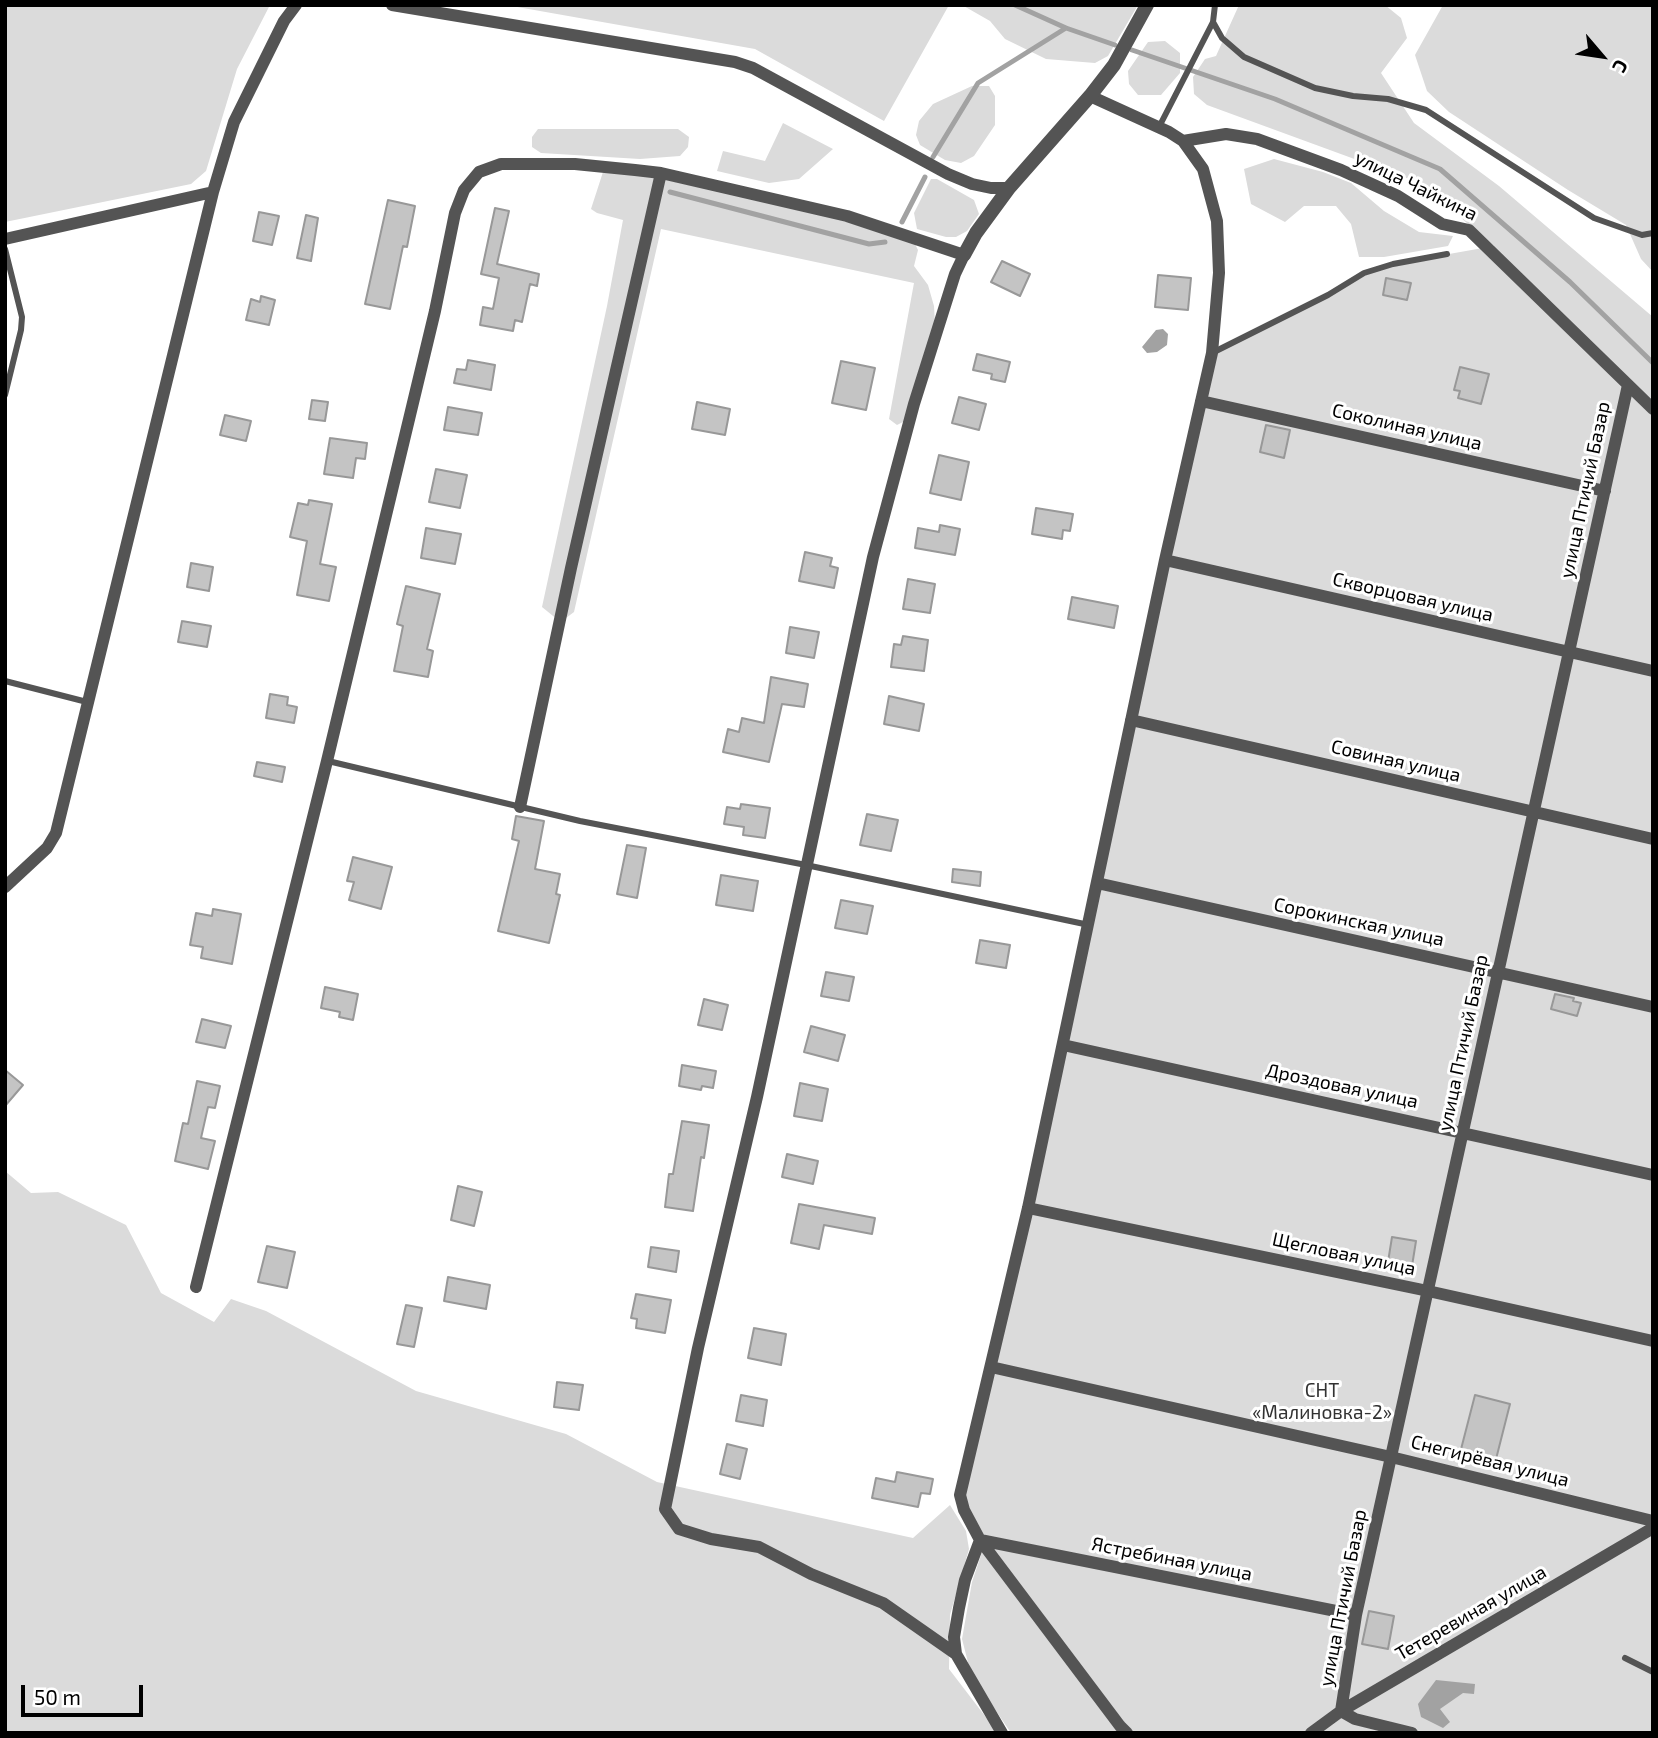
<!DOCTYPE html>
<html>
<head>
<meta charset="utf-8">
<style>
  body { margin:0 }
  #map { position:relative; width:1658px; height:1738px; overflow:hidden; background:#fff; font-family:"Exo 2",sans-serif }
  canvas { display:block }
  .frame { position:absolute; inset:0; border:7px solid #000; pointer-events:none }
  .north { position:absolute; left:1567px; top:21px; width:70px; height:70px; -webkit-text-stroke:5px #fff; paint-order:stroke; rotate:119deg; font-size:19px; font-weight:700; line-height:28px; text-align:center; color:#000 }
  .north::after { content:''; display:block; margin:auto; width:24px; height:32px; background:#000; clip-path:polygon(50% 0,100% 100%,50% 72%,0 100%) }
  .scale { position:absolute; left:21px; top:1685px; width:122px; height:32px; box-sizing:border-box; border:4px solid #000; border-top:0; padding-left:9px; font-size:21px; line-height:24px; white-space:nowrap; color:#000; -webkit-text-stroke:5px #fff; paint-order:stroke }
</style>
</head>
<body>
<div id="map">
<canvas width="1658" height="1738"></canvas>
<div class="frame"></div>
<div class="north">С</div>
<div class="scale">50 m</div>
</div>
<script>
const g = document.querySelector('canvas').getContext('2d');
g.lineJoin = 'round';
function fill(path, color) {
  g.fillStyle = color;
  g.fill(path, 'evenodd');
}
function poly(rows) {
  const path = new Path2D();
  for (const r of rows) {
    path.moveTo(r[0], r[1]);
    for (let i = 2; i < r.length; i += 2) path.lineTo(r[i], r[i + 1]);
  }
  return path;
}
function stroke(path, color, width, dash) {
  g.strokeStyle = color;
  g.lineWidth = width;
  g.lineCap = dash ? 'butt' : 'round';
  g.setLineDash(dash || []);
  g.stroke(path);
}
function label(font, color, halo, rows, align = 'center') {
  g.font = font + ' "Exo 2",sans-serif';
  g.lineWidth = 6;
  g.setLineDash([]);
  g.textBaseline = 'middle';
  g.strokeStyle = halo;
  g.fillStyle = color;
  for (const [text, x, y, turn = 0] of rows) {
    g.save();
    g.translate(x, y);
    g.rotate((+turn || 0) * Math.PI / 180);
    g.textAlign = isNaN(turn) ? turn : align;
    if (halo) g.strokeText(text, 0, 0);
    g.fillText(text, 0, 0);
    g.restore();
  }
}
const green = poly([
  [5,5,270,5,237,69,206,171,191,184,5,222],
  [506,5,949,5,884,121,755,49],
  [962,5,1138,5,1108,56,1095,63,1046,59,1005,39,990,21],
  [1239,5,1385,5,1401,18,1407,38,1381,73,1414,123,1499,186,1653,317,1653,1733,1127,1733,980,1540,960,1495,1212,353,1328,295,1364,273,1393,264,1494,246,1427,189,1409,179,1207,105,1194,94,1193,77,1205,59,1216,56],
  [1443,5,1653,5,1653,272,1641,259,1626,225,1568,190,1449,112,1427,91,1415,55],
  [1165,41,1180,53,1180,73,1161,95,1138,95,1129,84,1128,71,1148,42],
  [972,86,989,86,995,96,995,125,974,156,961,163,945,160,920,145,916,135,919,121,933,104],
  [783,123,833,149,799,179,769,183,717,171,723,151,765,161],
  [538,129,678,129,689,137,688,147,680,156,640,159,541,153,532,147,532,137],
  [1274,159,1323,172,1351,183,1384,211,1419,232,1453,236,1448,246,1384,257,1359,257,1351,224,1336,206,1304,206,1285,222,1251,204,1244,169],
  [603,172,649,176,846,220,915,244,918,250,914,266,928,285,934,306,935,324,905,421,897,425,889,419,914,283,661,229,574,612,566,618,558,620,542,607,607,306,623,220,597,213,591,209],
  [931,179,937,179,974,200,979,214,967,231,956,237,946,237,917,229,914,213],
  [5,1171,31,1193,58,1192,126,1225,161,1293,214,1322,231,1299,266,1311,416,1391,566,1434,657,1482,913,1538,950,1505,966,1531,969,1549,950,1615,949,1669,998,1733,5,1733],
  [983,1549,1120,1733,1011,1733,971,1674,962,1639,972,1582]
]);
const water = poly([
  [1163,329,1168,334,1167,345,1157,352,1147,353,1142,347,1156,330],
  [1436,1680,1475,1684,1474,1694,1463,1693,1440,1709,1450,1722,1443,1728,1421,1717,1418,1704]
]);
const stream = poly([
  [1015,5,1066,28],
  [1132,50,1275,99,1440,169,1570,282,1653,363],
  [933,157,978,83,1066,28,1115,45],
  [670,192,869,244,885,242],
  [902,222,925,177]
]);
const building = poly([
  [388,200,415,206,407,247,403,246,390,309,365,304,388,200],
  [495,208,509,211,497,264,539,274,537,286,530,284,522,322,515,320,513,331,480,325,483,307,493,309,499,278,481,274,495,208],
  [259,212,279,216,272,245,253,241,259,212],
  [306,215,318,218,311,261,297,258,306,215],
  [1002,261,1030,274,1020,296,991,282,1002,261],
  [1158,275,1191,278,1188,310,1155,307,1158,275],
  [1386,278,1411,283,1407,300,1383,295,1386,278],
  [261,296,275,300,269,325,246,320,251,299,260,302,261,296],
  [977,354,1010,362,1005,382,991,379,992,374,973,370,977,354],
  [468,360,495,365,491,390,454,383,457,369,466,370,468,360],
  [841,361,875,368,866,410,832,403,841,361],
  [1460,367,1489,374,1481,404,1458,398,1460,391,1454,390,1460,367],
  [959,397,986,404,979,430,952,423,959,397],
  [312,400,328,402,325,421,309,419,312,400],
  [697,402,730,409,725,435,692,429,697,402],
  [448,407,482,413,478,435,444,430,448,407],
  [225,415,251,421,246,441,220,435,225,415],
  [1266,425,1290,430,1284,458,1260,452,1266,425],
  [330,438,367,443,365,459,356,458,353,478,324,474,330,438],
  [939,455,969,462,961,500,930,493,939,455],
  [436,469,467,475,460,508,429,502,436,469],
  [309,500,332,504,320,564,336,567,329,601,297,595,307,541,290,537,298,503,308,505,309,500],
  [1036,508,1073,514,1070,531,1063,530,1062,539,1032,534,1036,508],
  [940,525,960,529,955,555,915,548,918,528,939,532,940,525],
  [426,528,461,534,455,564,421,558,426,528],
  [805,552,832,558,830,566,838,568,834,588,799,581,805,552],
  [191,563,213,567,209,591,187,587,191,563],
  [908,579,935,584,930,613,903,609,908,579],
  [406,586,440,594,427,649,433,651,428,677,394,671,403,626,397,624,406,586],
  [1072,597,1118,606,1114,628,1068,619,1072,597],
  [182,621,211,626,207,647,178,642,182,621],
  [790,627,819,632,814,658,786,653,790,627],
  [903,636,928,640,924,671,891,667,894,644,901,645,903,636],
  [771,677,808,684,804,707,782,704,769,762,723,752,728,729,739,732,742,718,764,723,771,677],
  [270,694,288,697,287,705,297,707,294,723,266,718,270,694],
  [889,696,924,704,919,731,884,724,889,696],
  [257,762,285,767,282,782,254,776,257,762],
  [741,804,770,808,765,838,743,835,744,827,724,824,727,807,740,809,741,804],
  [867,814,898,820,891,851,860,845,867,814],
  [516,816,544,821,535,869,560,874,556,894,560,895,549,943,498,931,519,841,512,839,516,816],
  [627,845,646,848,637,898,617,894,627,845],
  [353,857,392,867,381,909,349,900,354,882,347,881,353,857],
  [953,869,981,872,980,886,952,882,953,869],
  [721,875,758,881,753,911,716,905,721,875],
  [841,900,873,906,867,934,835,928,841,900],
  [213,909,241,914,232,964,201,958,203,947,190,945,196,913,212,916,213,909],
  [980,940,1010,945,1006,968,976,963,980,940],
  [826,972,854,977,849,1001,821,996,826,972],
  [325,987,358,994,353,1020,339,1017,340,1012,321,1008,325,987],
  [1555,994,1574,998,1573,1001,1581,1003,1577,1016,1551,1009,1555,994],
  [704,999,728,1005,722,1030,698,1025,704,999],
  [202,1019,231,1026,225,1048,196,1042,202,1019],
  [811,1026,845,1035,838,1061,804,1052,811,1026],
  [682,1065,716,1071,713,1088,702,1086,701,1090,679,1086,682,1065],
  [5,1070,23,1085,5,1106,5,1070],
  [197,1081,220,1086,215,1108,208,1107,201,1138,215,1141,208,1169,175,1161,183,1123,188,1124,197,1081],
  [800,1083,828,1089,822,1121,794,1116,800,1083],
  [682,1121,709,1125,704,1158,701,1157,693,1211,665,1207,669,1174,673,1174,682,1121],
  [787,1154,818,1161,813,1184,782,1177,787,1154],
  [458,1186,482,1192,474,1226,451,1220,458,1186],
  [799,1204,875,1218,872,1234,824,1225,819,1249,791,1243,799,1204],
  [1392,1237,1416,1241,1412,1266,1388,1262,1392,1237],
  [267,1246,295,1252,287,1288,258,1282,267,1246],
  [651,1247,679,1251,676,1272,648,1267,651,1247],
  [448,1277,490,1285,486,1309,444,1301,448,1277],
  [636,1294,671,1300,665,1333,636,1328,637,1319,631,1318,636,1294],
  [406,1305,422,1308,414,1347,397,1344,406,1305],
  [754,1328,786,1334,781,1365,748,1358,754,1328],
  [557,1382,583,1385,579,1410,554,1407,557,1382],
  [741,1395,767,1400,763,1426,736,1421,741,1395],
  [1475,1395,1510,1404,1494,1467,1459,1457,1475,1395],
  [727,1444,747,1449,740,1479,720,1474,727,1444],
  [897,1472,933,1479,930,1494,921,1493,918,1507,872,1498,876,1478,895,1482,897,1472],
  [1369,1611,1394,1616,1388,1649,1362,1644,1369,1611]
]);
const service = poly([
  [1213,22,1222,38,1244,57,1315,88,1353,96,1388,99,1426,110,1594,218,1642,235,1653,233],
  [1159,127,1213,22,1215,5],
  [5,249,22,317,21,330,5,395],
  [1214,352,1328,295,1364,273,1393,264,1447,254],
  [5,681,87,702],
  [328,761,580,821,806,865,1089,925],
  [1625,1658,1653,1672]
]);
const minor = poly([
  [392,5,735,62,753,68,948,174,972,184,991,188,1009,188],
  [1090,96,1169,132,1183,141,1203,169,1217,221,1219,273,1212,353,1165,560,1028,1208,960,1495,964,1510,980,1540,1120,1726,1127,1733],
  [1183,141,1226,134,1257,139,1341,170,1398,196,1442,224,1469,230,1653,409],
  [5,239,213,192],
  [1201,401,1605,491],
  [1165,560,1653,671],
  [1131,720,1653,839],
  [520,807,571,568,661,173],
  [1097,883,1653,1007],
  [5,887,47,848,56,833,213,192,234,122,284,21,296,5],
  [1063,1045,1653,1175],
  [1028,1208,1428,1291,1653,1341],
  [196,1287,327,761,435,311,455,213,464,190,479,172,501,164,575,164,635,170,661,173,847,216,964,255,955,274,914,404,873,557,757,1097,698,1348,665,1509,679,1529,711,1539,759,1547,811,1574,883,1603,956,1654,1002,1733],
  [991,1367,1391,1457,1653,1521],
  [980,1540,1356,1615],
  [956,1654,954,1637,959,1608,965,1580,980,1540],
  [1311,1733,1341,1711,1653,1528],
  [1412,1733,1355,1719,1341,1711,1356,1615,1628,385]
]);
const tertiary = poly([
  [964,255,976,233,1009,188,1090,96,1114,65,1147,5]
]);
const streetNames = [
  ["улица Чайкина",1416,186,26],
  ["Соколиная улица",1407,427,13],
  ["улица Птичий Базар",1585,490,-78],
  ["Скворцовая улица",1413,597,13],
  ["Совиная улица",1396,761,13],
  ["Сорокинская улица",1359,922,12],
  ["улица Птичий Базар",1463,1043,-78],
  ["Дроздовая улица",1342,1086,12],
  ["Щегловая улица",1344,1254,12],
  ["Снегирёвая улица",1490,1461,14],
  ["Ястребиная улица",1172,1559,11],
  ["улица Птичий Базар",1343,1598,-79],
  ["Тетеревиная улица",1471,1613,-30]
];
const parkNames = [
  ["СНТ",1322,1391],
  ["«Малиновка-2»",1322,1413]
];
fill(green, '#dbdbdb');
fill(water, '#a2a2a2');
stroke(stream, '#a2a2a2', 5);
fill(building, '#c4c4c4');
stroke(building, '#989898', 2);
stroke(service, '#545454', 6);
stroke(minor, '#545454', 12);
stroke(tertiary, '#545454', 14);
label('19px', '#000', '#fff', streetNames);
label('19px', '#323232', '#fff', parkNames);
</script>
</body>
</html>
